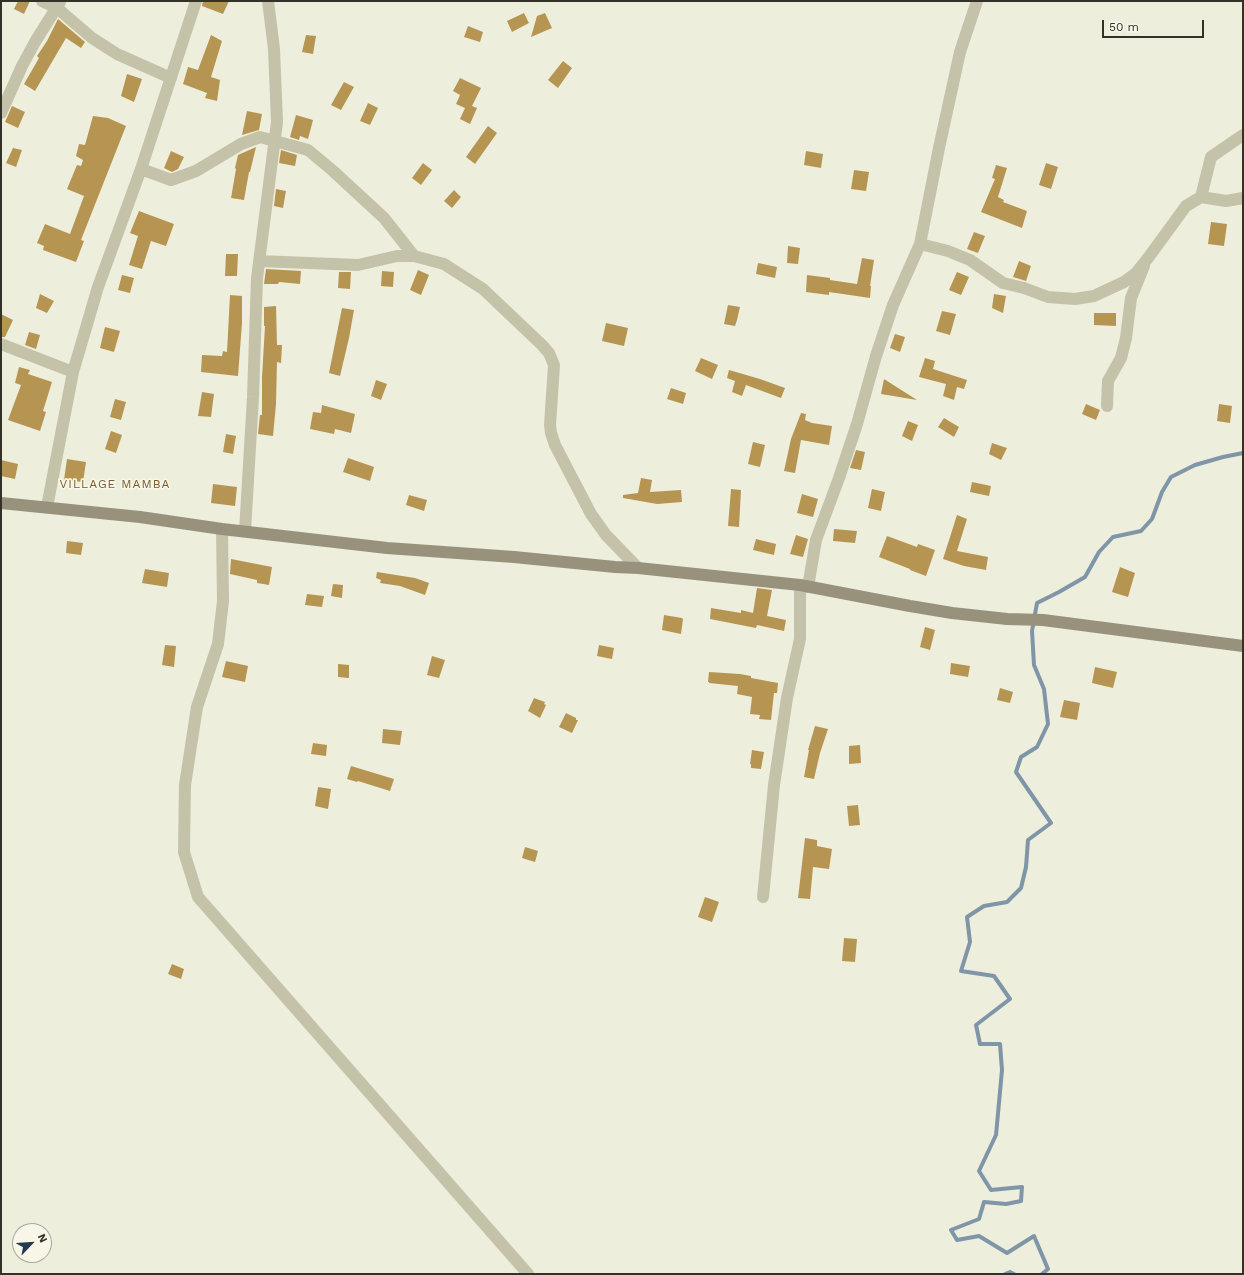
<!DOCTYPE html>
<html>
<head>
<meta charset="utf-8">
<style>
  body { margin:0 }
  #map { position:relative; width:1244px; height:1275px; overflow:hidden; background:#eeeedc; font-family:"Work Sans",sans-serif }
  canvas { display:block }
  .frame { position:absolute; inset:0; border:2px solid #333128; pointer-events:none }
  .north { position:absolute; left:12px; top:1223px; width:40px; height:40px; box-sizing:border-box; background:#f7f6e8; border:1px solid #a9a79b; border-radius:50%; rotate:65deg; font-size:11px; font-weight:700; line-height:16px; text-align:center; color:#333128 }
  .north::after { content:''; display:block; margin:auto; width:14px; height:18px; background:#233a50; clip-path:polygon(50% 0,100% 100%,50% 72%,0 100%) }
  .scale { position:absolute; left:1102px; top:20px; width:102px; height:18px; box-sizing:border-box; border:2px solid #333128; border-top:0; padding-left:5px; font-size:12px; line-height:14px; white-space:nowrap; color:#333128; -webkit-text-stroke:3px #f7f6e8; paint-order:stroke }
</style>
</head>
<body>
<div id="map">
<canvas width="1244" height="1275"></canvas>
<div class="frame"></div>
<div class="north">N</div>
<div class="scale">50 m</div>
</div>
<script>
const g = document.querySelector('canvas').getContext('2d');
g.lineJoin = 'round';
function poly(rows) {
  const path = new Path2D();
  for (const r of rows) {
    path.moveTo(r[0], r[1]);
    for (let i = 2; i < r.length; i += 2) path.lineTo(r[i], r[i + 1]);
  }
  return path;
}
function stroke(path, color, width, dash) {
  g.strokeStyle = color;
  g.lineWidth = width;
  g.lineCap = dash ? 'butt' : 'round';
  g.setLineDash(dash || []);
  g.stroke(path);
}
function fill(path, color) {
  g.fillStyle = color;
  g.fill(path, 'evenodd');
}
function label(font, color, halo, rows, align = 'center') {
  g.font = font + ' "Work Sans",sans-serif';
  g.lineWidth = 3.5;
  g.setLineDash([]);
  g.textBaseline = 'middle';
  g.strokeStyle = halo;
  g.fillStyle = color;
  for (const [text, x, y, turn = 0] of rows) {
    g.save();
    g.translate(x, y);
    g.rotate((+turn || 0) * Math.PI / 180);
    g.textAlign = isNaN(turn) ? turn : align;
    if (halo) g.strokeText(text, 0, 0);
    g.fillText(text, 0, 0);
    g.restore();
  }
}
const stream = poly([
  [1005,1274,1010,1272,1014,1274],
  [1042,1274,1048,1269,1034,1236,1007,1253,979,1236,957,1240,951,1230,979,1219,984,1202,1006,1204,1021,1201,1022,1187,991,1190,979,1171,996,1135,1002,1070,1000,1044,980,1044,976,1025,1010,999,994,976,961,971,970,942,967,917,984,906,1007,902,1021,888,1026,867,1028,840,1051,823,1016,772,1021,757,1037,747,1048,724,1044,689,1034,665,1032,631,1037,603,1059,592,1085,577,1099,552,1113,537,1141,531,1152,519,1162,492,1171,477,1195,465,1223,457,1243,453]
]);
const building = poly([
  [18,1,30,1,24,14,14,9],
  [203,1,229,1,223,14,202,6],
  [524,13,529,23,512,32,507,21],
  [545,13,552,28,531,37,537,16],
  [58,19,85,42,81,48,66,38,35,91,24,84,39,58,37,56,47,41],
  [468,26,483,32,480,42,464,37],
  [211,35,222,41,211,77,220,80,217,101,205,98,207,93,183,84,188,67,198,70],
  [306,35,316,36,313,54,302,52],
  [563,61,572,68,558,88,548,80],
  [127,74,142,79,134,102,121,96],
  [460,78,481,88,472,106,477,108,470,124,460,119,465,108,456,104,460,95,453,91],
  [344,82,354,87,341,110,331,105],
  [368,103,378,108,370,125,360,121],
  [12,106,25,112,18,128,5,122],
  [247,111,262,114,259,130,242,135],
  [296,115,313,120,308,139,300,136,299,140,290,137],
  [93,116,108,118,126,126,81,240,84,241,76,262,43,250,44,246,37,243,45,224,70,234,84,196,67,189,77,165,81,166,83,160,76,156,79,144,85,145],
  [488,126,497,133,475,164,466,157],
  [256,147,250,172,249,172,244,200,231,198,236,169,235,168,238,155],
  [13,148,22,150,16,167,6,163],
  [281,150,297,155,295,166,279,163],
  [171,151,184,157,178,169,172,172,164,168],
  [806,151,823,154,821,168,804,165],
  [423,163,432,170,421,185,412,178],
  [1046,163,1058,167,1051,189,1039,185],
  [996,165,1007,168,998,197,1004,200,1003,202,1027,211,1022,228,981,212,995,179,992,178],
  [854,170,869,172,866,191,851,189],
  [276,189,286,191,283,208,274,206],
  [454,190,461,197,452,208,444,201],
  [139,211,174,224,166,246,151,241,142,269,129,265,138,236,130,233],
  [1211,222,1227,224,1224,246,1208,244],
  [974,232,985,236,978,253,967,249],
  [788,246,800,248,798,264,787,263],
  [226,254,238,254,237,276,225,276],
  [862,258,874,260,870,286,871,286,870,298,829,292,829,295,806,292,807,275,830,278,830,280,857,284],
  [1019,261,1031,266,1026,281,1013,277],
  [758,263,777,267,775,278,756,274],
  [266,269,301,271,300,284,279,282,278,284,264,284],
  [418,270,429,275,421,295,410,290],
  [382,271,394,272,393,287,381,286],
  [339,272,351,272,350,289,338,288],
  [957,272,969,277,961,295,949,290],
  [122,275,134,278,130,293,118,290],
  [40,294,54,301,47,313,36,308],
  [994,294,1006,296,1003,313,992,308],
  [230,295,242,296,242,323,238,376,201,372,202,355,222,356,223,351,227,352],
  [728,305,740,307,737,320,735,326,724,324],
  [276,306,277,345,282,345,281,363,277,362,276,404,273,436,258,434,260,415,262,415,262,377,265,326,264,326,264,307],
  [342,308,354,310,349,338,340,376,329,373],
  [942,311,956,314,950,335,936,331],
  [1094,313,1116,313,1116,326,1094,325],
  [1,314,13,320,5,337,1,337],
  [606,323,628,328,624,346,602,341],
  [105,327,120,331,114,352,100,348],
  [29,332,40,335,36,349,25,345],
  [895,334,905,337,900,352,890,348],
  [701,358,718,365,712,379,695,371],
  [925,358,935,361,933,369,967,380,964,389,957,387,954,400,943,396,946,384,919,377],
  [19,367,30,370,28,374,52,382,43,411,46,412,40,431,8,420,21,385,15,383],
  [729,370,760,379,785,388,781,398,746,385,742,396,732,392,735,381,727,378],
  [884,379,917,400,881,394],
  [376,380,387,384,381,400,371,396],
  [671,388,686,393,683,404,667,399],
  [202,392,214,394,211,417,198,416],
  [115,399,126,402,121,420,110,417],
  [1086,404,1100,410,1096,420,1082,414],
  [1219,404,1232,406,1230,423,1217,421],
  [322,405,355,414,351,433,335,429,334,434,310,429,313,412,321,413],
  [801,413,806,414,805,420,812,423,832,426,829,445,801,440,795,473,784,471,791,439],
  [944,418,959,427,954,437,938,427],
  [908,421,918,425,912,441,902,436],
  [111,431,122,435,116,453,105,449],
  [226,434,236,436,233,454,223,452],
  [753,442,765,445,760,467,748,464],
  [992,443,1007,448,1001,460,989,454],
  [856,450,865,452,861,470,850,468],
  [348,458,374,467,370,481,343,472],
  [67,459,86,462,83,482,64,480],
  [1,460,18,464,15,479,1,476],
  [641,478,652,480,650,492,681,490,682,502,657,504,623,498,623,495,638,493],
  [972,482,991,486,989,496,970,492],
  [213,484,237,487,235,506,211,503],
  [731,489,741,490,739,527,728,526],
  [872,489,885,492,881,511,868,508],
  [802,494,818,499,813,517,797,513],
  [409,495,427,500,424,511,406,505],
  [957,515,967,519,957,551,988,557,986,570,964,566,943,559],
  [834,529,857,531,855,543,833,541],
  [796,535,808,539,803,557,790,554],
  [887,536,917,547,918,544,935,550,926,576,910,570,910,569,879,557],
  [756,539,776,544,774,555,753,550],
  [67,541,83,543,81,555,66,553],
  [231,559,272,567,269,585,257,583,257,580,230,574],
  [1120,567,1135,573,1128,597,1112,592],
  [145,569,169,573,167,587,142,583],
  [377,572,415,578,429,583,425,595,400,586,380,583,381,580,376,578],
  [333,584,343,585,342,598,331,596],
  [757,588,772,590,767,616,786,620,784,631,757,625,756,628,710,619,711,608,741,613,741,610,753,613],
  [307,594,324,596,322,607,305,605],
  [664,615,682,618,683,619,681,634,662,630],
  [925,627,935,630,930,650,920,647],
  [165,645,176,646,174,667,162,665],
  [599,645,614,648,612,659,597,656],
  [432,656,445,660,439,678,427,675],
  [226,661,248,666,245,682,222,677],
  [951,663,970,666,968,677,950,674],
  [338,664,349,665,349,678,338,677],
  [1095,667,1117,672,1113,688,1092,683],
  [709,672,740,674,751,676,751,678,778,683,777,693,774,693,771,720,759,719,760,715,750,714,752,697,737,694,738,686,709,683,709,682,708,682],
  [1000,688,1013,692,1010,703,997,700],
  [534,698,545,702,544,704,546,705,540,718,528,711],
  [1064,700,1080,703,1077,720,1060,717],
  [566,713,576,718,576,720,578,720,572,733,559,727],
  [815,726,828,729,820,753,814,779,804,777,809,750,808,750],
  [383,729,402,731,400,745,382,743],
  [313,743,327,745,326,756,311,754],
  [860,745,861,763,849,764,849,746],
  [752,750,764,752,761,769,751,768,751,764,750,764],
  [351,766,394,779,390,791,358,781,357,782,347,779],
  [318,787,331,789,328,809,315,806],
  [858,805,860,825,849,826,847,806],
  [805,838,817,840,817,846,832,849,829,869,813,867,810,899,798,898],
  [525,847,538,851,535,862,522,858],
  [705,897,719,902,712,922,698,917],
  [844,938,857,939,855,962,842,961],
  [172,964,184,969,181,979,168,974]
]);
const street = poly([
  [42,1,57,8,92,38,117,54,171,78],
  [1,113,22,66,35,42,60,2],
  [1243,135,1211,157,1201,197,1226,201,1243,198],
  [141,169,171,180,196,171,241,144,260,137,308,150,332,170,384,218,414,256],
  [920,244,948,251,970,260,1003,283,1024,288,1048,297,1075,299,1094,296,1124,282,1136,273,1148,258,1186,206,1201,197],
  [259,261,358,265,397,256,414,256,444,264,483,289,542,345,549,353,554,365,550,425,551,433,555,445,591,514,606,535,638,568],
  [1,344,73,372],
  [1107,406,1108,381,1121,358,1126,338,1131,298,1144,266],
  [47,507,73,372,98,287,141,169,196,1],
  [222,529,223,601,218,644,197,707,185,785,184,852,198,897,528,1274],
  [245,531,253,397,257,278,277,122,274,49,268,1],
  [808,587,816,540,839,478,857,424,876,356,893,305,920,244,939,148,960,52,977,1],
  [763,897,774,785,787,698,800,639,800,585]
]);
const secondary = poly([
  [1,503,140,517,222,529,387,548,514,557,615,567,638,568,800,585,910,606,952,613,1007,619,1043,620,1243,646]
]);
const neighbourhoodNames = [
  ["VILLAGE MAMBA",115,484]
];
stroke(stream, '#7f95a8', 4);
fill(building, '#b69553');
stroke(street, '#c5c2aa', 12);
stroke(secondary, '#98927c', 12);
g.letterSpacing = '1px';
label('12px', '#785e2c', '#f7f6e8', neighbourhoodNames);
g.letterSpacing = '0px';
</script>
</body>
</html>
